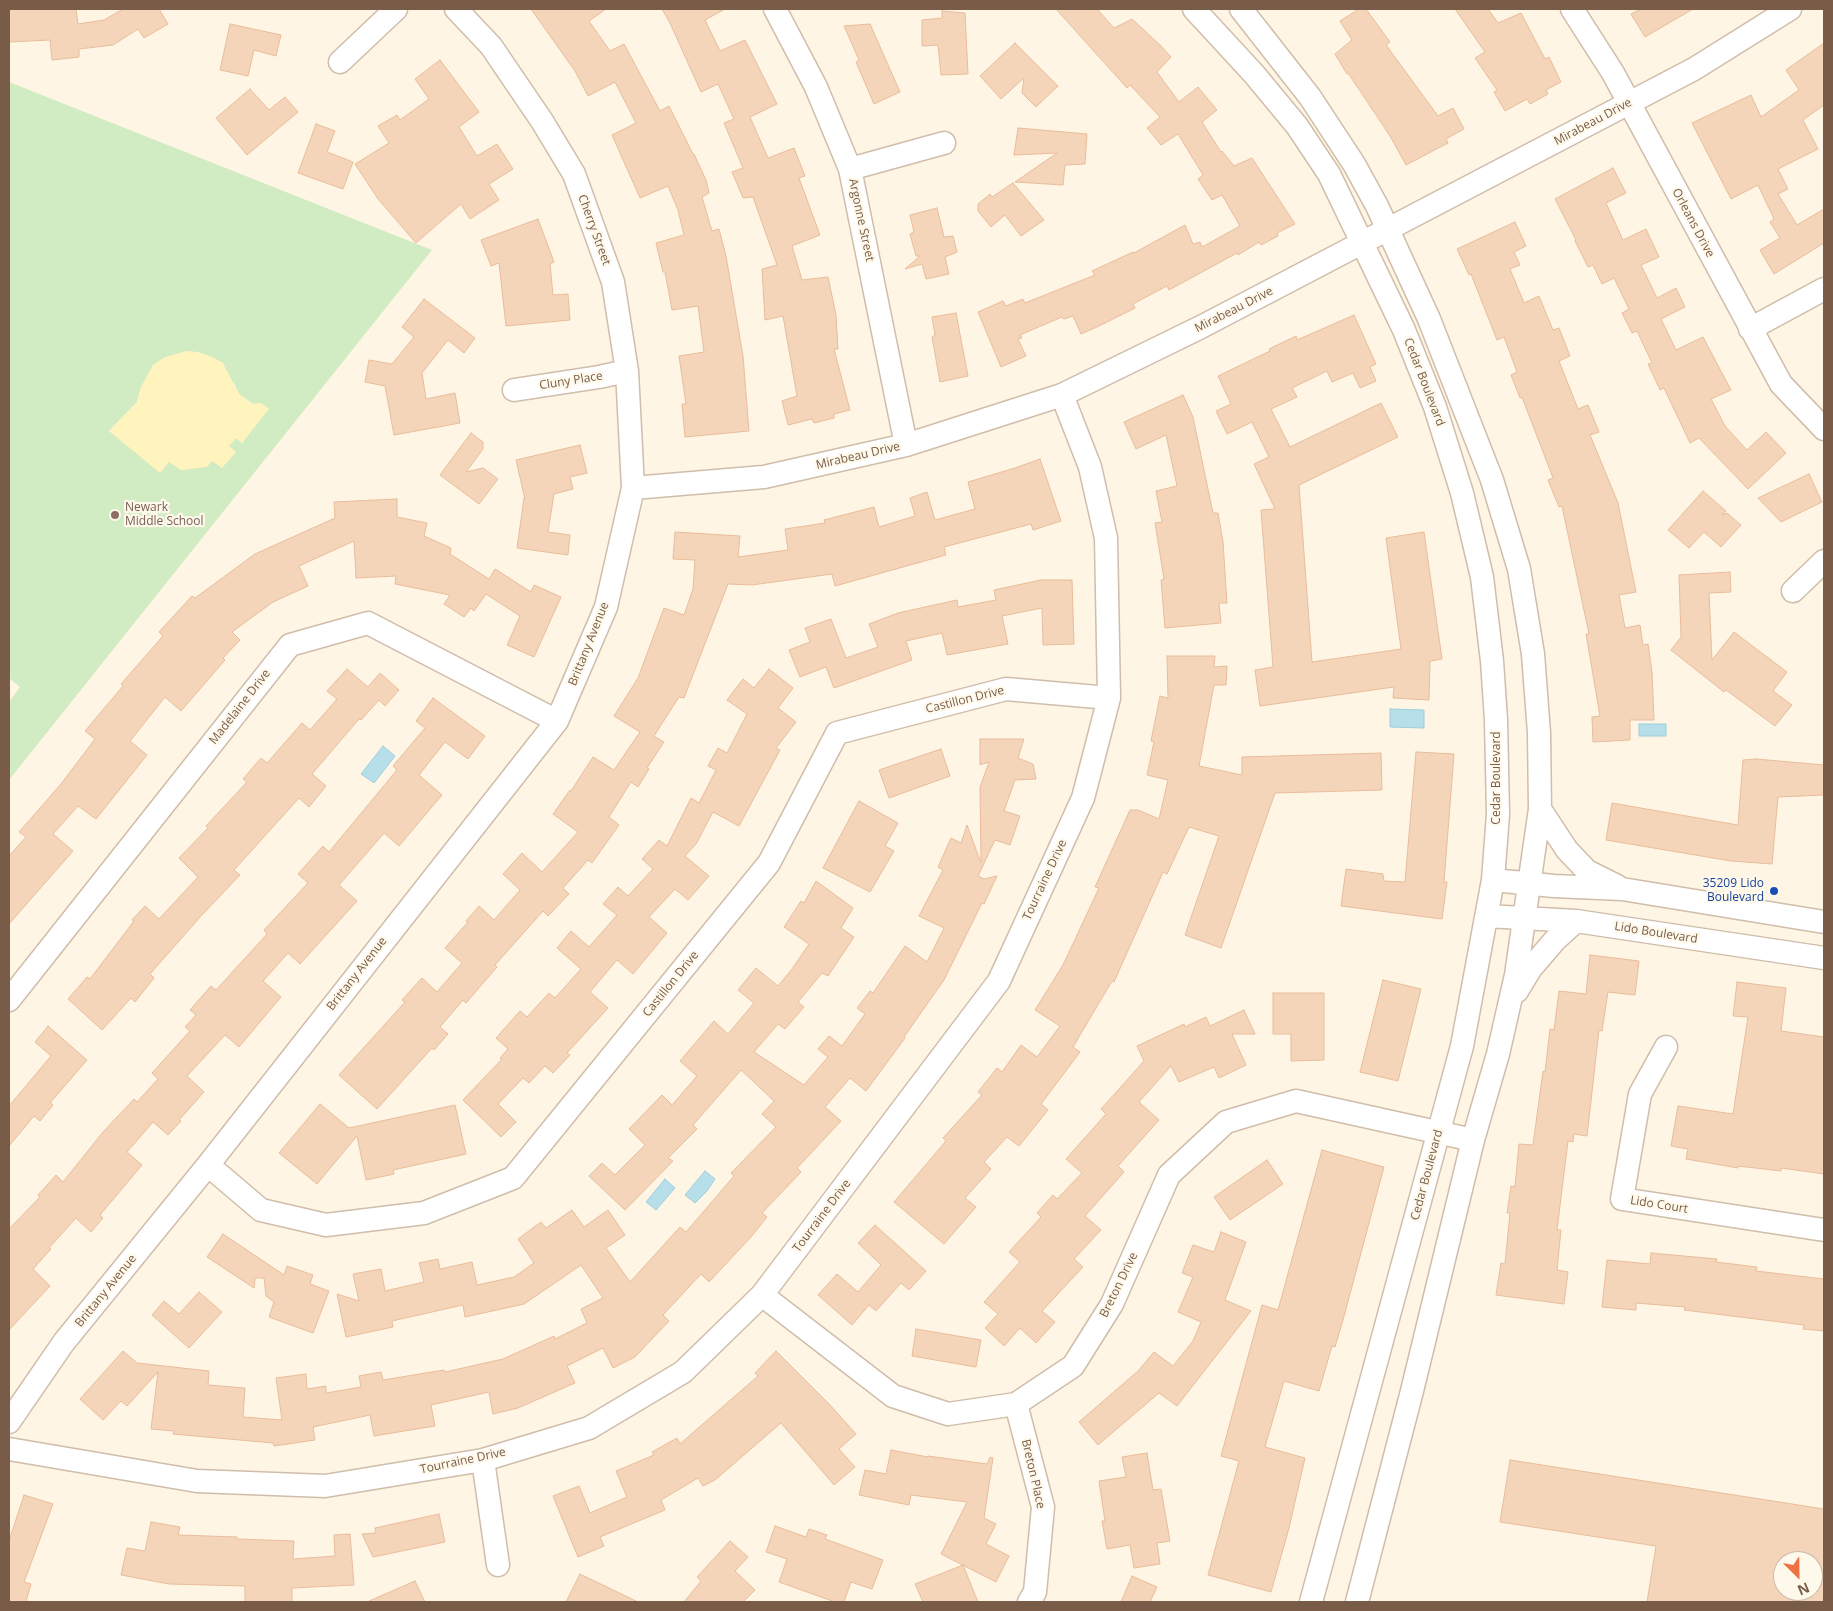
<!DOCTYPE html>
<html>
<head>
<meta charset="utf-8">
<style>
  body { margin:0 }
  #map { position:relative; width:1833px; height:1611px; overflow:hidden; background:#fef5e4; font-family:"Open Sans",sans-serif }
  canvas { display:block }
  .frame { position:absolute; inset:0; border:10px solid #785c48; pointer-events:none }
  .north { position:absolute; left:1773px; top:1551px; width:50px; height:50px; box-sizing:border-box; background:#fff9ec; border:1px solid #c9baaa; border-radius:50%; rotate:157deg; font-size:14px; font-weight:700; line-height:20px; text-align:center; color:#785c48 }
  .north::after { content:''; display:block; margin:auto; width:18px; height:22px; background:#ef7242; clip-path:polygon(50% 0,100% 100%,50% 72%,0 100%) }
</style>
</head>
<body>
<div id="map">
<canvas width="1833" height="1611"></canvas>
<div class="frame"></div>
<div class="north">N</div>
</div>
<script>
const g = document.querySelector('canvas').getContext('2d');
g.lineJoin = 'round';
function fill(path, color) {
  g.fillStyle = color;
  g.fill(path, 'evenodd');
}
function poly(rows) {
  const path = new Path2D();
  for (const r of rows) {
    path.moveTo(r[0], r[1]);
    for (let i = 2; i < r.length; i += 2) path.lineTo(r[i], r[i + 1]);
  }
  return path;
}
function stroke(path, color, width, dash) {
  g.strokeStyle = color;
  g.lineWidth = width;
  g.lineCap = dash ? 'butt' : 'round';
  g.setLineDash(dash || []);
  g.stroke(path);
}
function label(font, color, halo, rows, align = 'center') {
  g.font = font + ' "Open Sans",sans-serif';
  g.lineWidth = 4.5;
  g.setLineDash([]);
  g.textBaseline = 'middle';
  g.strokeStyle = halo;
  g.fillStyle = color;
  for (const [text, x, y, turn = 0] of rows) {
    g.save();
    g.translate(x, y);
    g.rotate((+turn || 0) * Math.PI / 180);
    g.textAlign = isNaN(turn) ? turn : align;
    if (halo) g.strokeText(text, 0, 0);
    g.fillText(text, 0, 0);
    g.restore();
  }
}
const green = poly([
  [9,82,432,250,9,780,9,702,20,687,9,678],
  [234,383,239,394,253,404,242,443,236,438,212,461,169,461,109,431,137,402,141,387]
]);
const sand = poly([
  [186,351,198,352,212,357,223,363,239,394,252,404,261,403,269,409,242,443,236,438,229,446,236,452,222,468,212,461,207,467,181,470,169,462,160,473,109,431,137,402,141,387,153,365,163,358]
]);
const water = poly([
  [1390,709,1424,710,1424,728,1390,727,1390,709],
  [1639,724,1666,724,1666,736,1639,736,1639,724],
  [383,746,395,756,374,783,361,774,383,746],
  [705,1171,715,1179,707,1191,695,1203,685,1195,705,1171],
  [665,1179,675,1188,656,1210,646,1202,665,1179]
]);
const building = poly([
  [9,9,76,9,78,24,104,20,123,9,159,9,168,24,144,38,138,29,113,45,79,49,79,57,52,60,50,40,9,42,9,9],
  [531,9,606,9,589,21,610,51,624,44,660,111,669,106,693,154,694,154,706,180,709,193,702,197,712,231,719,229,726,256,743,356,749,431,685,437,682,404,686,404,679,356,704,352,698,306,672,310,665,272,663,272,656,243,684,235,678,210,668,186,640,198,612,135,636,123,615,82,588,96,575,71,531,9],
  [662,9,725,9,705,20,720,51,745,40,777,104,750,117,768,158,794,148,805,176,799,178,820,235,792,246,802,280,828,277,836,315,838,349,834,349,850,410,834,414,834,418,814,423,812,419,788,425,782,401,797,396,783,316,765,320,762,269,777,265,753,197,743,198,732,172,743,168,724,123,734,119,718,84,701,92,670,23,662,9],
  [1056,9,1097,9,1114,28,1132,19,1160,45,1171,57,1157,72,1179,102,1198,87,1217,110,1202,122,1221,152,1222,151,1234,166,1252,158,1295,224,1277,233,1278,236,1261,245,1259,242,1238,255,1237,253,1169,290,1167,286,1133,304,1135,308,1097,327,1081,334,1073,316,1064,319,1062,317,1020,335,1022,338,1018,339,1026,356,1001,367,978,312,1003,301,1006,306,1023,299,1025,303,1095,275,1092,271,1133,252,1134,253,1185,225,1193,244,1200,242,1202,247,1240,226,1222,195,1212,200,1198,179,1203,175,1178,134,1161,145,1147,128,1160,117,1130,85,1127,88,1056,9],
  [1359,9,1366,9,1390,42,1386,45,1438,116,1453,108,1464,129,1446,139,1448,143,1406,165,1390,136,1348,73,1347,74,1335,54,1352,40,1340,21,1359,9],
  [1455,9,1488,9,1498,23,1521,13,1545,59,1549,57,1561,82,1546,90,1548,94,1530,104,1527,99,1505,111,1494,92,1497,90,1475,58,1485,52,1455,9],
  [1641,9,1693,9,1645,37,1631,14,1641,9],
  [942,11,965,13,968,74,941,75,938,45,922,46,922,20,942,18,942,11],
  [230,24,281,35,276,56,254,50,248,76,220,70,230,24],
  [870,24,900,92,874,104,856,62,859,60,844,26,870,24],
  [1015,43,1058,86,1036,107,1022,93,1024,78,1001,99,980,76,1015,43],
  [1824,43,1824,105,1803,120,1818,149,1778,169,1788,189,1778,194,1797,225,1824,209,1824,243,1774,274,1760,250,1780,238,1770,222,1774,219,1758,185,1731,199,1692,123,1751,95,1761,117,1799,90,1786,70,1824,43],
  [440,60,479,112,459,127,477,156,497,144,513,169,489,184,499,200,470,219,461,204,416,243,378,199,355,164,389,143,378,126,397,115,400,120,429,99,415,79,440,60],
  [250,89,269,110,285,97,298,112,247,155,216,118,250,89],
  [316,124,335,131,327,152,353,162,343,189,298,173,316,124],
  [1018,128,1087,134,1085,164,1065,165,1063,185,1015,182,1057,153,1014,155,1018,128],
  [1613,168,1626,193,1606,203,1623,240,1646,229,1659,257,1641,265,1657,298,1676,288,1685,307,1661,319,1676,350,1703,337,1731,390,1711,399,1725,426,1747,450,1766,432,1786,453,1748,489,1699,438,1690,443,1664,388,1660,390,1648,364,1652,363,1637,331,1632,333,1622,313,1629,309,1614,278,1602,284,1593,265,1588,267,1575,241,1576,240,1555,199,1613,168],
  [1013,183,1044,220,1021,236,1005,215,991,227,978,211,978,204,990,194,992,197,1013,183],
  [937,208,944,237,953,236,957,252,945,257,949,274,926,279,922,264,905,269,920,256,916,256,910,234,914,232,910,215,937,208],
  [538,219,554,262,550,264,553,295,568,294,570,320,506,326,499,263,491,266,481,240,538,219],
  [1515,222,1526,246,1514,252,1520,265,1510,269,1524,303,1539,296,1553,330,1559,328,1570,356,1559,361,1578,409,1588,405,1599,432,1590,435,1618,503,1636,592,1619,595,1625,628,1640,625,1643,645,1648,644,1652,672,1654,720,1630,720,1630,740,1593,742,1592,717,1600,716,1586,634,1589,634,1562,506,1559,507,1548,480,1553,478,1522,397,1520,398,1511,375,1517,372,1504,337,1497,340,1471,274,1469,275,1457,249,1515,222],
  [424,299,475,338,464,353,448,340,422,373,426,399,455,393,460,423,394,435,385,386,365,382,369,360,392,364,414,337,402,327,424,299],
  [956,313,968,376,940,382,932,337,935,335,932,317,956,313],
  [1354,315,1376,364,1370,367,1376,381,1360,388,1353,373,1332,382,1327,371,1292,388,1297,397,1271,409,1290,447,1381,403,1398,437,1299,485,1312,662,1401,649,1386,538,1424,532,1442,659,1430,661,1429,700,1393,698,1394,687,1260,706,1255,670,1273,667,1261,510,1275,509,1254,464,1269,457,1252,422,1227,434,1216,411,1231,404,1218,376,1270,351,1269,349,1296,336,1297,340,1354,315],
  [1183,395,1193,417,1213,513,1218,513,1223,542,1227,603,1219,603,1221,623,1165,628,1161,580,1164,579,1155,523,1162,522,1156,491,1177,486,1166,435,1136,449,1124,422,1183,395],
  [471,433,483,442,483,449,466,472,483,468,498,479,479,504,440,475,471,433],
  [580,445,587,473,570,477,573,489,554,494,548,532,570,535,568,555,517,548,524,498,525,499,516,460,580,445],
  [1040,459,1061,521,1033,530,1031,524,944,547,946,555,835,586,832,574,752,585,728,584,684,698,679,697,654,736,664,742,647,768,649,769,638,787,631,782,609,817,619,825,592,863,588,860,563,888,569,894,548,916,543,911,495,965,497,967,466,1003,463,1000,440,1027,448,1034,434,1050,432,1048,377,1109,339,1075,405,1002,402,1000,422,978,437,992,462,963,445,948,468,922,466,921,479,906,494,920,520,890,503,874,522,853,542,872,578,832,553,814,570,790,571,791,593,757,614,770,640,732,614,716,638,678,664,608,684,615,693,589,695,560,673,559,675,532,740,536,738,557,788,550,785,529,825,523,824,520,874,507,879,527,915,516,910,498,927,492,935,520,975,509,968,482,1015,468,1040,459],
  [1809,474,1822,502,1781,522,1758,498,1809,474],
  [1703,491,1726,511,1722,515,1727,513,1741,525,1721,547,1704,532,1689,548,1668,530,1703,491],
  [397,499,397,517,427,523,424,536,451,548,450,554,489,579,495,569,531,592,534,585,561,597,534,657,507,645,520,616,486,594,474,611,471,608,464,617,444,604,450,595,395,584,396,576,356,578,354,541,299,566,308,586,273,602,232,632,240,640,223,658,225,660,181,711,165,697,130,741,147,755,96,819,78,806,53,834,73,851,9,924,9,856,26,837,19,832,61,784,95,739,85,731,123,686,121,684,163,636,159,632,192,596,195,598,255,554,335,518,334,502,397,499],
  [1730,572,1731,592,1709,593,1712,660,1734,632,1787,672,1773,691,1792,705,1775,726,1726,690,1724,692,1671,650,1681,637,1679,575,1730,572],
  [1041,580,1072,580,1074,644,1043,645,1042,608,1002,616,1008,644,947,655,942,633,906,641,912,660,834,688,826,667,800,677,789,650,810,642,805,628,831,619,846,658,878,647,869,624,898,613,957,600,958,607,996,600,994,590,1041,580],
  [1167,656,1215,656,1214,667,1227,666,1226,685,1214,685,1199,766,1242,775,1242,757,1381,753,1382,790,1275,793,1221,948,1185,935,1219,836,1189,827,1167,874,1163,872,1114,982,1112,981,1073,1047,1080,1052,1041,1104,1048,1110,1019,1146,1007,1137,984,1162,991,1169,965,1198,976,1207,944,1244,894,1202,946,1141,943,1138,982,1095,978,1092,997,1068,1002,1072,1021,1045,1037,1057,1060,1026,1035,1010,1063,965,1099,888,1095,887,1130,810,1138,810,1159,819,1168,780,1147,775,1154,742,1151,741,1160,696,1168,698,1167,656],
  [347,669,368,687,380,673,399,690,385,706,379,700,361,720,359,719,312,774,326,786,309,807,299,798,234,870,240,875,201,916,150,974,154,978,135,1002,131,998,102,1030,68,999,87,977,90,979,134,921,132,920,145,906,159,919,198,877,179,858,208,828,206,826,247,782,243,779,261,758,267,763,302,723,310,730,337,699,327,691,347,669],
  [769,669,793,688,778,708,796,722,776,748,780,750,739,826,713,812,696,844,685,856,709,876,688,900,675,889,649,917,667,933,633,974,617,960,590,992,608,1008,567,1053,570,1055,553,1073,545,1066,529,1083,523,1078,498,1104,516,1122,501,1137,463,1100,502,1059,500,1058,508,1049,496,1038,520,1011,527,1017,549,993,555,998,581,969,557,948,571,931,589,947,617,915,603,904,618,887,628,896,653,869,642,859,659,840,667,846,691,798,699,803,716,770,708,766,718,748,727,753,747,714,727,700,743,679,754,688,769,669],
  [433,698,485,736,468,759,445,742,419,775,442,795,399,846,384,833,339,885,357,901,300,964,288,953,263,981,281,997,239,1047,225,1035,187,1076,204,1092,179,1120,181,1121,168,1135,153,1122,127,1152,142,1165,100,1215,103,1218,91,1232,76,1218,49,1248,51,1249,33,1269,50,1286,9,1330,9,1229,40,1197,38,1195,56,1175,63,1182,103,1132,134,1099,137,1102,158,1079,152,1073,190,1031,185,1027,196,1015,190,1010,211,986,216,990,267,934,264,930,308,883,298,874,323,846,329,852,397,770,393,766,425,728,416,721,433,698],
  [980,739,1024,739,1018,758,1033,764,1036,779,1015,780,1004,811,1020,816,1010,845,995,840,978,876,984,879,997,876,984,904,982,903,944,980,904,1037,905,1038,866,1091,850,1078,825,1107,841,1121,797,1168,801,1172,762,1213,767,1217,751,1237,709,1282,701,1274,663,1315,669,1321,635,1357,613,1368,603,1348,567,1366,575,1383,518,1408,493,1414,489,1392,431,1405,435,1426,374,1436,370,1415,313,1427,315,1440,274,1446,273,1443,173,1434,174,1431,151,1429,158,1372,127,1406,121,1401,103,1420,80,1399,123,1351,137,1363,209,1371,208,1385,245,1388,243,1417,282,1420,276,1378,306,1374,307,1389,326,1386,326,1393,361,1387,359,1376,381,1372,383,1380,444,1370,445,1372,503,1359,554,1336,555,1339,587,1323,581,1309,603,1298,581,1265,524,1304,465,1317,463,1305,392,1321,393,1327,346,1337,337,1294,359,1301,353,1274,381,1269,385,1291,424,1282,419,1263,438,1259,440,1269,472,1262,477,1285,514,1277,534,1263,518,1239,541,1222,546,1228,572,1210,584,1227,608,1210,625,1235,606,1248,630,1282,680,1227,686,1232,734,1176,731,1173,776,1127,762,1114,774,1101,741,1070,693,1125,697,1129,668,1158,673,1161,625,1210,589,1176,602,1163,615,1175,645,1145,629,1129,662,1095,672,1105,697,1076,680,1061,714,1021,728,1034,754,1003,738,990,756,968,778,986,792,969,809,944,784,927,801,901,804,903,816,881,853,908,841,928,854,937,828,976,822,973,798,1002,804,1007,785,1029,778,1024,754,1052,804,1085,828,1057,818,1049,829,1036,842,1046,865,1014,857,1008,870,991,873,993,905,946,927,962,944,928,919,916,943,870,938,867,951,838,961,843,967,825,981,863,980,787,989,762,980,765,980,739],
  [941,749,950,776,889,798,879,770,941,749],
  [1416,752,1454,754,1444,882,1447,882,1442,919,1341,906,1346,869,1383,874,1384,881,1405,882,1416,752],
  [1756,759,1824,765,1824,795,1778,797,1772,864,1731,861,1606,840,1612,803,1738,825,1743,760,1756,759],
  [859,801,898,823,885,846,894,851,870,892,823,868,859,801],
  [1590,955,1639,961,1635,995,1608,992,1602,1031,1599,1030,1587,1136,1574,1134,1573,1142,1568,1141,1557,1230,1561,1230,1557,1270,1568,1272,1564,1304,1496,1295,1501,1263,1505,1264,1510,1213,1507,1213,1511,1186,1515,1187,1519,1144,1533,1145,1543,1071,1545,1072,1550,1029,1554,1030,1559,991,1586,994,1590,955],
  [1383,980,1421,989,1398,1081,1360,1072,1383,980],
  [1737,982,1786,988,1781,1031,1824,1037,1824,1174,1781,1168,1781,1171,1738,1166,1738,1168,1686,1159,1688,1149,1671,1146,1678,1106,1733,1114,1748,1017,1733,1016,1737,982],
  [1273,993,1324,993,1324,1060,1291,1061,1291,1034,1273,1034,1273,993],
  [1244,1010,1255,1034,1232,1034,1246,1065,1219,1078,1214,1067,1179,1082,1171,1066,1139,1102,1159,1120,1118,1166,1124,1172,1085,1216,1101,1230,1074,1259,1083,1267,1042,1311,1055,1322,1036,1343,1020,1328,1004,1346,985,1328,998,1314,984,1302,1020,1262,1009,1252,1041,1217,1037,1213,1053,1195,1057,1199,1082,1173,1066,1159,1106,1114,1101,1109,1144,1061,1137,1046,1184,1024,1185,1027,1206,1017,1210,1026,1244,1010],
  [48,1026,87,1060,50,1103,53,1105,40,1121,34,1116,9,1146,9,1106,51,1056,35,1042,48,1026],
  [320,1104,349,1128,455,1105,466,1154,393,1170,394,1174,366,1180,357,1136,317,1184,279,1153,320,1104],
  [1322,1150,1384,1167,1343,1320,1335,1347,1332,1346,1319,1391,1284,1381,1265,1447,1305,1458,1289,1528,1271,1592,1208,1575,1239,1461,1221,1456,1262,1305,1278,1310,1322,1150],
  [1267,1160,1283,1184,1230,1220,1214,1197,1267,1160],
  [875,1225,926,1271,909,1290,901,1283,876,1311,869,1305,852,1325,818,1295,837,1274,858,1292,881,1265,858,1243,875,1225],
  [1221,1232,1246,1242,1225,1300,1251,1311,1177,1406,1159,1393,1098,1445,1079,1422,1138,1371,1154,1352,1173,1366,1193,1341,1201,1322,1178,1312,1193,1277,1182,1273,1193,1245,1214,1252,1221,1232],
  [223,1234,284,1275,287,1266,313,1275,310,1284,329,1291,313,1333,269,1317,274,1302,266,1296,264,1278,255,1278,254,1288,207,1257,223,1234],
  [1651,1253,1717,1259,1716,1262,1757,1267,1756,1271,1824,1279,1824,1331,1803,1329,1804,1325,1684,1310,1685,1307,1636,1303,1636,1310,1602,1307,1607,1260,1650,1264,1651,1253],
  [199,1292,222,1312,189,1348,152,1315,164,1301,179,1314,199,1292],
  [916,1329,981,1340,976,1367,912,1356,916,1329],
  [776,1351,830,1405,856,1434,839,1449,855,1467,834,1485,781,1423,715,1480,703,1486,698,1478,661,1500,665,1510,600,1537,604,1546,578,1557,553,1496,579,1486,590,1513,627,1497,616,1471,654,1455,652,1452,677,1438,680,1444,758,1376,755,1373,776,1351],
  [891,1450,928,1457,928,1456,987,1464,990,1457,993,1458,984,1518,996,1524,986,1544,1009,1556,996,1582,941,1554,967,1502,911,1495,909,1505,859,1495,865,1470,886,1474,891,1450],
  [1147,1453,1153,1490,1161,1489,1170,1541,1157,1543,1160,1564,1134,1568,1130,1545,1107,1549,1102,1521,1105,1521,1099,1481,1126,1477,1122,1457,1147,1453],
  [1510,1460,1824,1509,1824,1602,1647,1602,1656,1546,1500,1522,1510,1460],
  [1783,1561,1813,1561,1813,1591,1783,1591,1783,1561],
  [24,1495,53,1504,24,1582,31,1584,26,1602,9,1602,9,1541,24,1495],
  [439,1514,445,1542,373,1557,362,1534,376,1533,375,1528,439,1514],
  [151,1522,180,1527,178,1535,237,1537,237,1539,294,1541,293,1559,335,1556,334,1535,350,1534,354,1585,292,1588,292,1602,245,1602,245,1586,169,1584,121,1575,127,1548,145,1551,151,1522],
  [775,1526,806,1537,809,1529,827,1535,825,1539,883,1560,872,1589,851,1582,844,1602,835,1602,779,1582,787,1559,766,1552,775,1526],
  [730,1541,748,1557,735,1571,755,1590,743,1602,684,1602,701,1581,697,1577,730,1541],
  [963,1565,978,1602,923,1602,915,1584,963,1565],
  [580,1574,638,1602,566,1602,580,1574],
  [1132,1576,1157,1587,1150,1602,1121,1602,1132,1576],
  [415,1581,425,1602,367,1602,415,1581]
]);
const minor = poly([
  [775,9,816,87,850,169,906,445],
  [1194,9,1254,74,1297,126,1329,174,1404,330,1435,407,1462,493,1482,577,1492,661,1496,720,1498,814,1493,880,1462,1046,1311,1602],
  [1241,9,1310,97,1354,164,1377,206,1429,319,1492,480,1519,569,1533,654,1539,733,1540,809,1516,975,1498,1054,1473,1140,1412,1391,1357,1602],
  [1572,9,1613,73,1781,384,1824,429],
  [340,62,396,9],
  [850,169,944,143],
  [1750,329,1824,289],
  [514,390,599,377,627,371],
  [633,488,764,477,906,445,1062,395,1201,327,1652,91,1694,69,1790,9],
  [1793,591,1824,561],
  [1540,809,1567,850,1587,871,1617,886],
  [1493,880,1554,886,1622,889,1824,922],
  [1487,916,1576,921,1824,958],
  [1517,991,1531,968,1555,940,1576,921],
  [9,1000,290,645,368,623,557,721],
  [1666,1047,1640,1094,1622,1199,1824,1230],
  [208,1165,261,1210,326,1225,424,1213,513,1178,769,863,837,733,1006,689,1109,698],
  [762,1295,893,1396,948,1414,1016,1404,1073,1366,1112,1304,1169,1175,1226,1122,1296,1101,1473,1140],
  [1016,1404,1043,1507,1035,1592,1029,1602],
  [9,1422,64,1342,208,1165,557,721,606,607,633,488,627,371,613,282,574,174,542,121,491,46,456,9],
  [9,1449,197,1481,325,1486,483,1460,589,1428,683,1372,762,1295,999,981,1083,798,1109,698,1106,538,1090,467,1062,395],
  [483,1460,498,1565]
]);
const markers = [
  [115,515,5,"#8d6e63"],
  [1774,891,5,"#1a4fb4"]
];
const streetNames = [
  ["Mirabeau Drive",1593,122,-28],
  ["Argonne Street",861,220,78],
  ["Orleans Drive",1693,223,62],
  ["Cherry Street",594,230,70],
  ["Mirabeau Drive",1234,310,-27],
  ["Cluny Place",571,381,-9],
  ["Cedar Boulevard",1424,382,69],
  ["Mirabeau Drive",858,456,-13],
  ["Brittany Avenue",589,644,-68],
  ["Castillon Drive",965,700,-14],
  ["Madelaine Drive",240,707,-52],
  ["Cedar Boulevard",1497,778,-90],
  ["Tourraine Drive",1045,880,-65],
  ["Lido Boulevard",1656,933,9],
  ["Brittany Avenue",357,974,-52],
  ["Castillon Drive",671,984,-51],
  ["Cedar Boulevard",1427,1175,-75],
  ["Lido Court",1659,1205,9],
  ["Tourraine Drive",822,1216,-53],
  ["Breton Drive",1119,1285,-64],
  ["Brittany Avenue",106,1291,-51],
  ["Tourraine Drive",463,1461,-12],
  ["Breton Place",1033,1474,77]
];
const educationNames = [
  ["Newark",125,508],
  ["Middle School",125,522]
];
const transitNames = [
  ["35209 Lido",1764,884],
  ["Boulevard",1764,898]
];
fill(green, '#d1ecc2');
fill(sand, '#fff4bd');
fill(water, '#b7dfe9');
stroke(water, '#9dcedb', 1);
fill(building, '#f5d5ba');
stroke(building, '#e9bc99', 1);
stroke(minor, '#d0bdaa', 25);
stroke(minor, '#fff', 22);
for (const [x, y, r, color] of markers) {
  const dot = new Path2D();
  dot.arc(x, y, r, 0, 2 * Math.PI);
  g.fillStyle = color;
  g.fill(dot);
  stroke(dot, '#fff9ec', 2);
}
label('12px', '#785c48', '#fff9ec', streetNames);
label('12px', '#785e54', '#fff9ec', educationNames, 'left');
label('12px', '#164399', '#fff9ec', transitNames, 'right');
</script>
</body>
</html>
